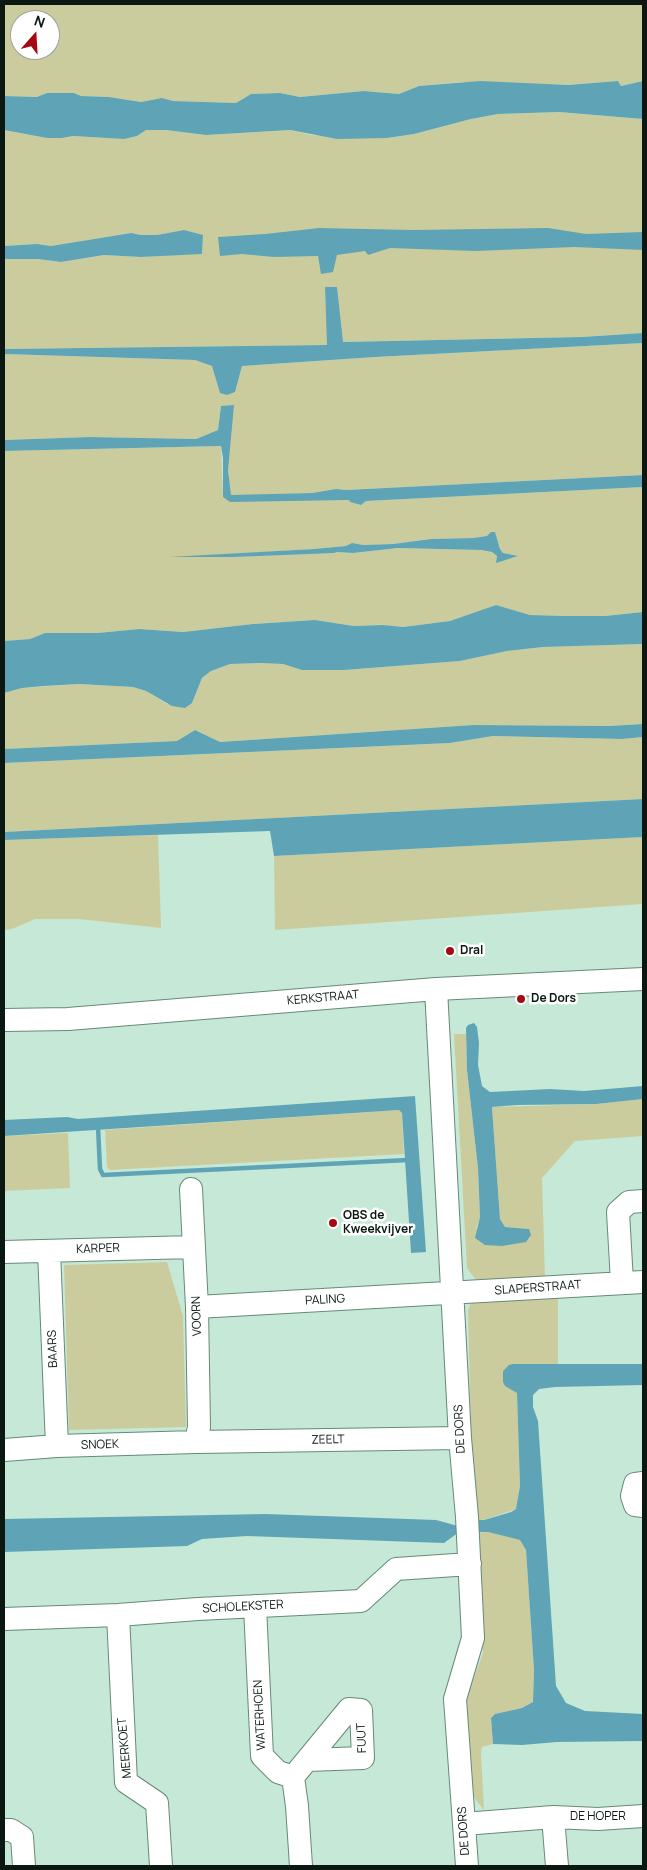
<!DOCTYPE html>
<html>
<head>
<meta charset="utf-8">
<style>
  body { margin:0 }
  #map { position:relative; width:647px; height:1870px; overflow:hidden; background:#c5e9d6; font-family:Manrope,sans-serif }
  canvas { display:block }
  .frame { position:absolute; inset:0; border:5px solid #0a1811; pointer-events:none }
  .north { position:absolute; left:10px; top:10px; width:50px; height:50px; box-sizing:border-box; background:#fff; border:1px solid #9da3a0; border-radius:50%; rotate:19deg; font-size:14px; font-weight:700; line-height:20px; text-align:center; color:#0a1811 }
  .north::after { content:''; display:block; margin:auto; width:18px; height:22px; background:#a30a14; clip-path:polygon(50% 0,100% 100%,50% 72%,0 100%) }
</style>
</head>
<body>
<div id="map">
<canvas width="647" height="1870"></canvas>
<div class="frame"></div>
<div class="north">N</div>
</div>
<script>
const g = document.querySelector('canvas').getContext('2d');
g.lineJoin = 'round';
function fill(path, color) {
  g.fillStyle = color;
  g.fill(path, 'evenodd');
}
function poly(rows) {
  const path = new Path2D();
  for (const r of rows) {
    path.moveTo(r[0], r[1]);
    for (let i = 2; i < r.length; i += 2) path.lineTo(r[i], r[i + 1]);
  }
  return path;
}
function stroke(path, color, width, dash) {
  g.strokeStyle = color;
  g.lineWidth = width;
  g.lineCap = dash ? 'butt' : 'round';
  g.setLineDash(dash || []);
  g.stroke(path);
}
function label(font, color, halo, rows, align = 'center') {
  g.font = font + ' Manrope,sans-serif';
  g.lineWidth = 5;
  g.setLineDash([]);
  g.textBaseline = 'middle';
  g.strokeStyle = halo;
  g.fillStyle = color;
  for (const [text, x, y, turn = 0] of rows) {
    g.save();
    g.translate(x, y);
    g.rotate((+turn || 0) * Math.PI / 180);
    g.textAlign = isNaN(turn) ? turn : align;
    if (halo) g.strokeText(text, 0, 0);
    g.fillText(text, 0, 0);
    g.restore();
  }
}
const green = poly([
  [4,4,643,4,643,81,621,86,618,81,568,85,463,82,419,86,399,94,364,91,300,97,280,93,251,94,236,103,173,101,162,98,141,102,109,97,81,96,74,93,47,93,38,97,4,96],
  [20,20,50,20,50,50,20,50],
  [559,112,643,119,643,333,582,337,342,342,337,287,325,288,328,345,4,349,4,259,38,259,61,262,104,255,141,257,202,253,203,236,184,230,157,235,141,235,131,233,51,246,37,244,4,246,4,130,47,138,62,138,73,136,124,139,137,136,146,130,166,130,206,135,290,130,311,135,387,138,414,134,471,119,498,114],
  [643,343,643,475,346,490,336,489,312,493,230,496,228,470,228,458,221,406,218,430,196,439,90,437,4,440,4,354,195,360,213,366,220,393,235,392,242,366,375,357],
  [221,446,223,497,349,500,350,502,361,505,366,501,643,487,643,612,605,616,565,616,530,615,496,605,450,621,403,627,383,625,354,626,315,620,253,624,183,632,139,629,98,633,46,633,30,639,4,641,4,451],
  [487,536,499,544,500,549,503,553,517,556,496,562,497,556,492,552,481,550,399,548,353,553,337,552,234,557,183,557,314,549,346,546,352,543,363,545,393,544,431,539,473,538],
  [643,644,643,724,609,726,473,725,220,742,195,730,177,741,4,749,4,693,22,688,79,684,133,687,146,691,167,704,192,703,202,678,211,671,230,664,260,663,283,664,302,670,344,670,460,661,507,651,543,647],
  [493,736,622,739,643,737,643,799,4,832,4,763,450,743],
  [158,835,161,928,79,919,35,919,12,929,4,930,4,840],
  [643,837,643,904,275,930,274,856],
  [454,1034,466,1034,467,1070,478,1168,480,1217,476,1229,529,1229,505,1227,500,1219,492,1107,596,1104,643,1099,643,1136,575,1141,542,1178,545,1278,481,1281,475,1279,467,1268],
  [399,1110,402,1113,404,1154,110,1170,107,1167,105,1130],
  [68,1133,70,1188,4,1191,4,1136],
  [167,1262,183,1316,186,1427,69,1430,64,1265],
  [558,1294,558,1365,538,1365,517,1393,520,1486,516,1509,483,1520,473,1520,468,1310,471,1303],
  [488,1532,521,1540,526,1550,534,1670,533,1702,522,1708,495,1714,491,1718,493,1744,482,1747,481,1755,484,1810,476,1800,468,1785,465,1702,483,1653,474,1533]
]);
const water = poly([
  [480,81,568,85,618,81,621,86,643,81,643,119,559,112,498,114,471,119,414,134,387,138,337,139,290,130,206,135,166,130,146,130,137,136,124,139,73,136,62,138,47,138,4,130,4,96,37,97,47,93,74,93,81,96,109,97,141,102,162,98,173,101,236,103,251,94,280,93,300,97,364,91,399,94,419,86],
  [319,228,414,230,548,228,586,234,643,232,643,250,574,247,476,251,390,248,368,255,365,251,337,255,333,272,321,274,318,256,274,257,242,254,220,256,218,237,265,234],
  [184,230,203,235,202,254,141,257,104,255,61,262,38,259,4,259,4,246,37,244,51,246,131,233,141,235,157,235],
  [325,287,337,287,343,342,582,337,643,333,643,343,375,357,242,366,235,392,227,395,220,393,212,366,195,360,4,354,4,349,327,345],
  [234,405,228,470,231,495,312,493,336,489,346,490,643,475,643,487,366,501,361,505,350,502,349,500,230,502,223,497,223,458,221,446,4,451,4,440,90,437,196,439,218,430,221,406],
  [491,532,495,532,500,549,503,553,518,556,496,563,497,556,492,552,481,550,398,548,353,553,337,552,334,553,234,557,169,557,314,549,346,546,352,543,363,545,393,544,431,539,473,538,487,536],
  [496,605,530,615,565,616,605,616,643,612,643,644,543,647,507,651,460,661,344,670,302,670,283,664,260,663,230,664,211,671,202,678,192,703,185,708,172,706,146,691,133,687,79,684,44,686,22,688,4,693,4,641,30,639,45,633,98,633,139,629,183,632,253,624,315,620,354,626,383,625,403,627,450,621],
  [643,724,643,737,622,739,493,736,450,743,4,763,4,749,177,741,195,730,220,742,473,725,609,726],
  [643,799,643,837,274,856,270,831,4,840,4,832],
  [474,1023,477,1027,479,1043,478,1065,482,1086,490,1092,550,1089,584,1091,643,1086,643,1099,596,1104,517,1105,492,1107,500,1219,505,1227,529,1229,531,1235,526,1242,502,1246,485,1245,475,1238,480,1217,478,1168,467,1070,466,1028,468,1025],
  [415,1096,426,1252,411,1253,402,1113,399,1110,4,1136,4,1120,67,1117,78,1119],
  [513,1364,643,1364,643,1385,555,1387,539,1389,533,1395,533,1407,538,1421,556,1686,566,1703,585,1711,643,1714,643,1741,557,1742,522,1745,493,1744,491,1718,495,1714,522,1708,533,1702,534,1670,526,1550,520,1540,488,1532,459,1532,444,1543,247,1536,202,1539,187,1546,4,1552,4,1519,266,1514,436,1520,458,1526,473,1520,484,1520,511,1512,516,1509,520,1486,517,1393,505,1386,503,1382,503,1371,509,1365]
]);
const stream = poly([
  [98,1127,100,1169,103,1175,408,1160]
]);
const minor = poly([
  [436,989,460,1438,467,1517,473,1638,455,1699,467,1866],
  [4,1020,68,1019,436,989,643,979],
  [191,1189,197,1307,199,1427,196,1442],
  [49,1251,57,1446],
  [4,1252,193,1247],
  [622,1282,618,1212,629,1202,643,1201],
  [197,1307,643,1282],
  [4,1450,57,1446,196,1442,460,1438],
  [643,1483,635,1484,632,1496,635,1505,643,1506],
  [255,1606,262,1756,278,1772,293,1777,297,1806,301,1866],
  [118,1615,126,1782,157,1803,161,1866],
  [4,1619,118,1615,198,1609,361,1601,396,1569,470,1564],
  [293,1777,349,1709,361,1710,363,1758,307,1760],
  [553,1817,557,1866],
  [464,1824,553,1817,598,1819,643,1816],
  [4,1830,11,1830,22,1837,24,1866]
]);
const markers = [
  [450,951,5,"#a30a14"],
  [521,999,5,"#a30a14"],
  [333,1223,5,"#a30a14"]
];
const poiNames = [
  ["Dral",460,951],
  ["De Dors",531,999],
  ["OBS de",343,1216],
  ["Kweekvijver",343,1230]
];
const streetNames = [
  ["KERKSTRAAT",323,998,-5],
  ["KARPER",98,1249,-2],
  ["SLAPERSTRAAT",538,1288,-4],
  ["PALING",325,1300,-3],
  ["VOORN",197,1316,-92],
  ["BAARS",53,1349,-92],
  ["DE DORS",460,1429,-93],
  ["ZEELT",328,1440,-1],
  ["SNOEK",100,1445,-2],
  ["SCHOLEKSTER",243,1607,-3],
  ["WATERHOEN",260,1715,-93],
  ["FUUT",362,1738,-92],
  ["MEERKOET",125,1748,-95],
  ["DE HOPER",598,1817],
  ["DE DORS",464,1831,-94]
];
fill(green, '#cbcc9e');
fill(water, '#5fa4b6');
stroke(stream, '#5fa4b6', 4.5);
stroke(minor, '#678978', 24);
stroke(minor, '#fff', 22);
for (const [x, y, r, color] of markers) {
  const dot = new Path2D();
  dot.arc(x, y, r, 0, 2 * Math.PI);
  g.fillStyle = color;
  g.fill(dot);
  stroke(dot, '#fff', 2);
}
label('bold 12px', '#0a1811', '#fff', poiNames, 'left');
label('12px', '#0a1811', '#fff', streetNames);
</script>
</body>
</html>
